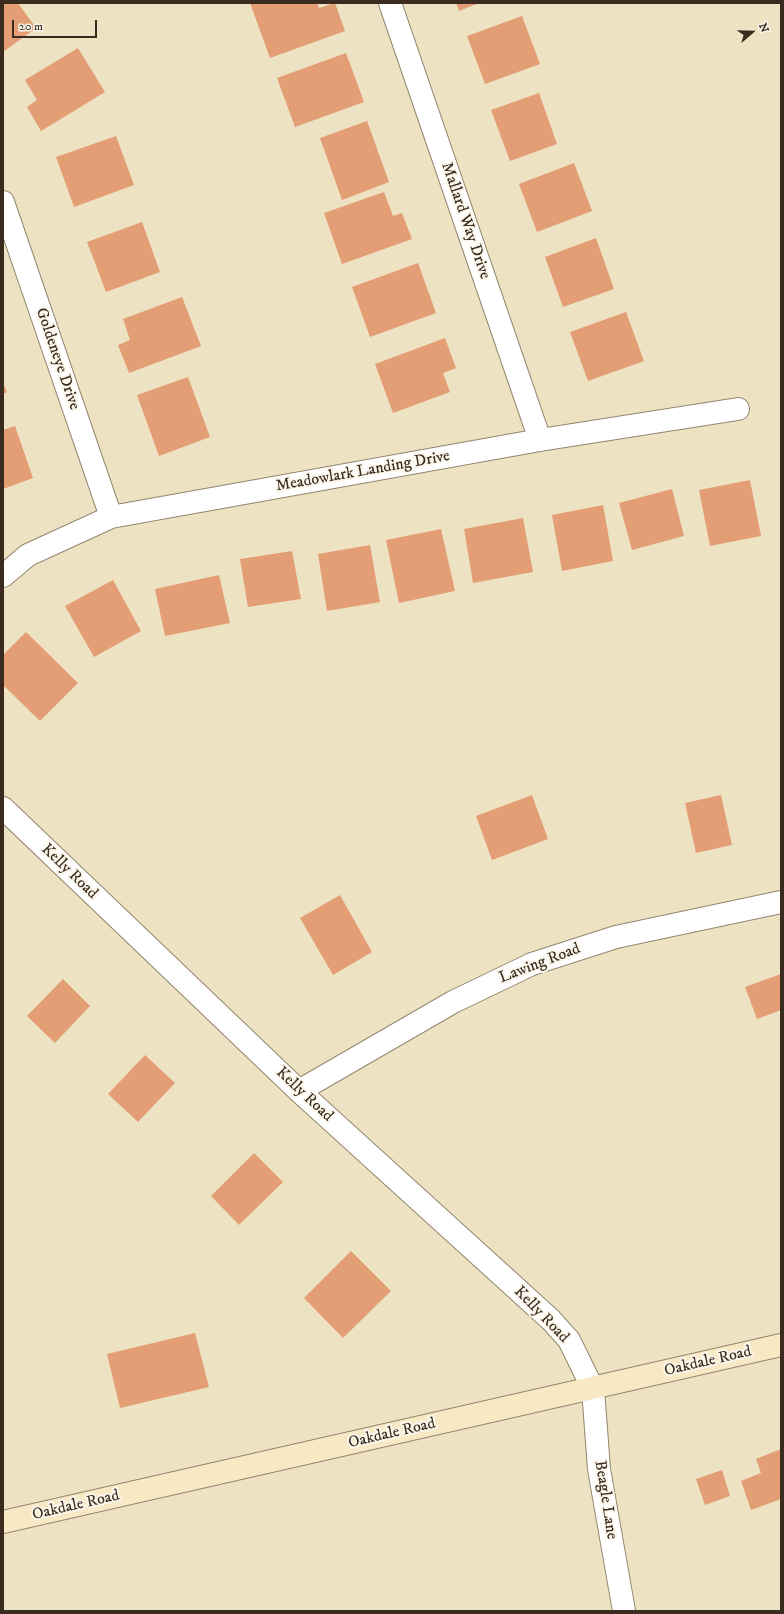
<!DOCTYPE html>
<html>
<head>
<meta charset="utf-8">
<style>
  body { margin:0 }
  #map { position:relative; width:784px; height:1614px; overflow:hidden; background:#ede2c2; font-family:"IM FELL DW Pica",serif }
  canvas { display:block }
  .frame { position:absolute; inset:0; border:4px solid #3b2a1e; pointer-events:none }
  .north { position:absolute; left:732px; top:12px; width:40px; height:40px; -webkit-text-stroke:3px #fbf7ec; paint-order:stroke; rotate:70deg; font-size:11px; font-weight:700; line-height:16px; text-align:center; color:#3b2a1e }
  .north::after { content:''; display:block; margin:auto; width:14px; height:18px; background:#3b2a1e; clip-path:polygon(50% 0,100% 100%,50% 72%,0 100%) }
  .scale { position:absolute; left:12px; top:20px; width:85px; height:18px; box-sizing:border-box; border:2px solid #3b2a1e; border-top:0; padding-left:5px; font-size:12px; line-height:14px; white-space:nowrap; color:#3b2a1e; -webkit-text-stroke:3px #fbf7ec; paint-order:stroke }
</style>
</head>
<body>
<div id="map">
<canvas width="784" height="1614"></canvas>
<div class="frame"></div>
<div class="north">N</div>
<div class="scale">20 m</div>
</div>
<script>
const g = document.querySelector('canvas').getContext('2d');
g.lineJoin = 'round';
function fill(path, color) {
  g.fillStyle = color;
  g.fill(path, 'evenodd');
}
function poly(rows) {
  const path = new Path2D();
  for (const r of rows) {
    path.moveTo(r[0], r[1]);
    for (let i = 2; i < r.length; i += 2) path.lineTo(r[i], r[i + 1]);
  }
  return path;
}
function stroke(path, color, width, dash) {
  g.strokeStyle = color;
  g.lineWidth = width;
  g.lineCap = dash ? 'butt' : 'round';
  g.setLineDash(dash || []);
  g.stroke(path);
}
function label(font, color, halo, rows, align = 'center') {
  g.font = font + ' "IM FELL DW Pica",serif';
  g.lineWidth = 4;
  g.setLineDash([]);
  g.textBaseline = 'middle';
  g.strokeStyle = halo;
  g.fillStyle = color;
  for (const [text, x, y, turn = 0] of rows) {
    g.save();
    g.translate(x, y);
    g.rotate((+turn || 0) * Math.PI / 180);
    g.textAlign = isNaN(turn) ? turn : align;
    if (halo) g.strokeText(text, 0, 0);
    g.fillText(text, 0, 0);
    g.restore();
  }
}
const building = poly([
  [3,3,18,3,36,28,3,52],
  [250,3,317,3,319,8,335,3,345,31,270,58],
  [456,3,479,3,459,11],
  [522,16,540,64,485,84,467,36],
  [78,48,105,92,41,131,27,107,37,100,25,80],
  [346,53,364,102,295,127,277,78],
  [539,93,557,144,510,161,491,110],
  [367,121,389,182,342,200,320,138],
  [116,136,134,185,74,207,56,157],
  [574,163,592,211,537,232,519,184],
  [384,192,393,216,402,213,412,239,342,264,324,213],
  [142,222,160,272,106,292,87,242],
  [596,238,614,289,563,307,545,257],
  [418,263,436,313,370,337,352,287],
  [182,297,201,346,129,373,118,345,130,340,123,319],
  [626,312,644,361,588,381,570,332],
  [445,338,456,368,443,373,450,392,393,413,375,364],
  [188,377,210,437,159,456,137,395],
  [3,383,7,392,3,394],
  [15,426,33,478,3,489,3,430],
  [750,480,761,536,710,546,699,490],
  [672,489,684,536,632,550,619,503],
  [603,505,613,561,562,571,552,515],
  [523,518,533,572,473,583,464,529],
  [441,529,455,591,399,603,386,540],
  [370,545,380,602,327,611,318,554],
  [292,551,301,599,248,607,240,559],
  [219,575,230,623,165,636,155,589],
  [113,580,141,631,94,657,65,606],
  [26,632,78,683,40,721,3,685,3,655],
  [532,795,548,839,492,860,476,816],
  [721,795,732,845,696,853,685,803],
  [340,895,372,952,333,975,300,918],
  [781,974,781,1010,757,1019,745,987],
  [63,979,90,1006,55,1043,27,1016],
  [145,1055,175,1083,138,1122,108,1094],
  [254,1153,283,1182,239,1225,211,1196],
  [351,1251,391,1291,343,1338,304,1298],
  [195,1333,209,1387,120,1408,107,1354],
  [781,1449,781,1499,751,1510,741,1481,761,1473,756,1459],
  [722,1470,730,1496,705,1505,696,1479]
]);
const minor = poly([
  [390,3,540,440],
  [3,202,111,517],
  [3,576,28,555,111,517,540,440,738,409],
  [299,1091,453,1002,532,964,616,937,781,902],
  [593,1389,599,1469,624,1611]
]);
const tertiary = poly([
  [3,808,299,1091,551,1320,569,1340,593,1389]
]);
const secondary = poly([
  [3,1522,781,1345]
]);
const streetNames = [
  ["Mallard Way Drive",465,221,71],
  ["Goldeneye Drive",57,359,71],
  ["Meadowlark Landing Drive",363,472,-10],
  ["Kelly Road",69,872,44],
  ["Lawing Road",540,964,-21],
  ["Kelly Road",304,1095,43],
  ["Kelly Road",541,1315,46],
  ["Oakdale Road",708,1362,-13],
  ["Oakdale Road",392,1434,-13],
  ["Beagle Lane",605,1500,81],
  ["Oakdale Road",76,1506,-13]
];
fill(building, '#e49e76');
stroke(minor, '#948670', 24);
stroke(tertiary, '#948670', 24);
stroke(secondary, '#948670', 24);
stroke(minor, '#fff', 22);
stroke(tertiary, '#fff', 22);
stroke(secondary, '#f8e8c3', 22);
label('16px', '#3b2a1e', '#fbf7ec', streetNames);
</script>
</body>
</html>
